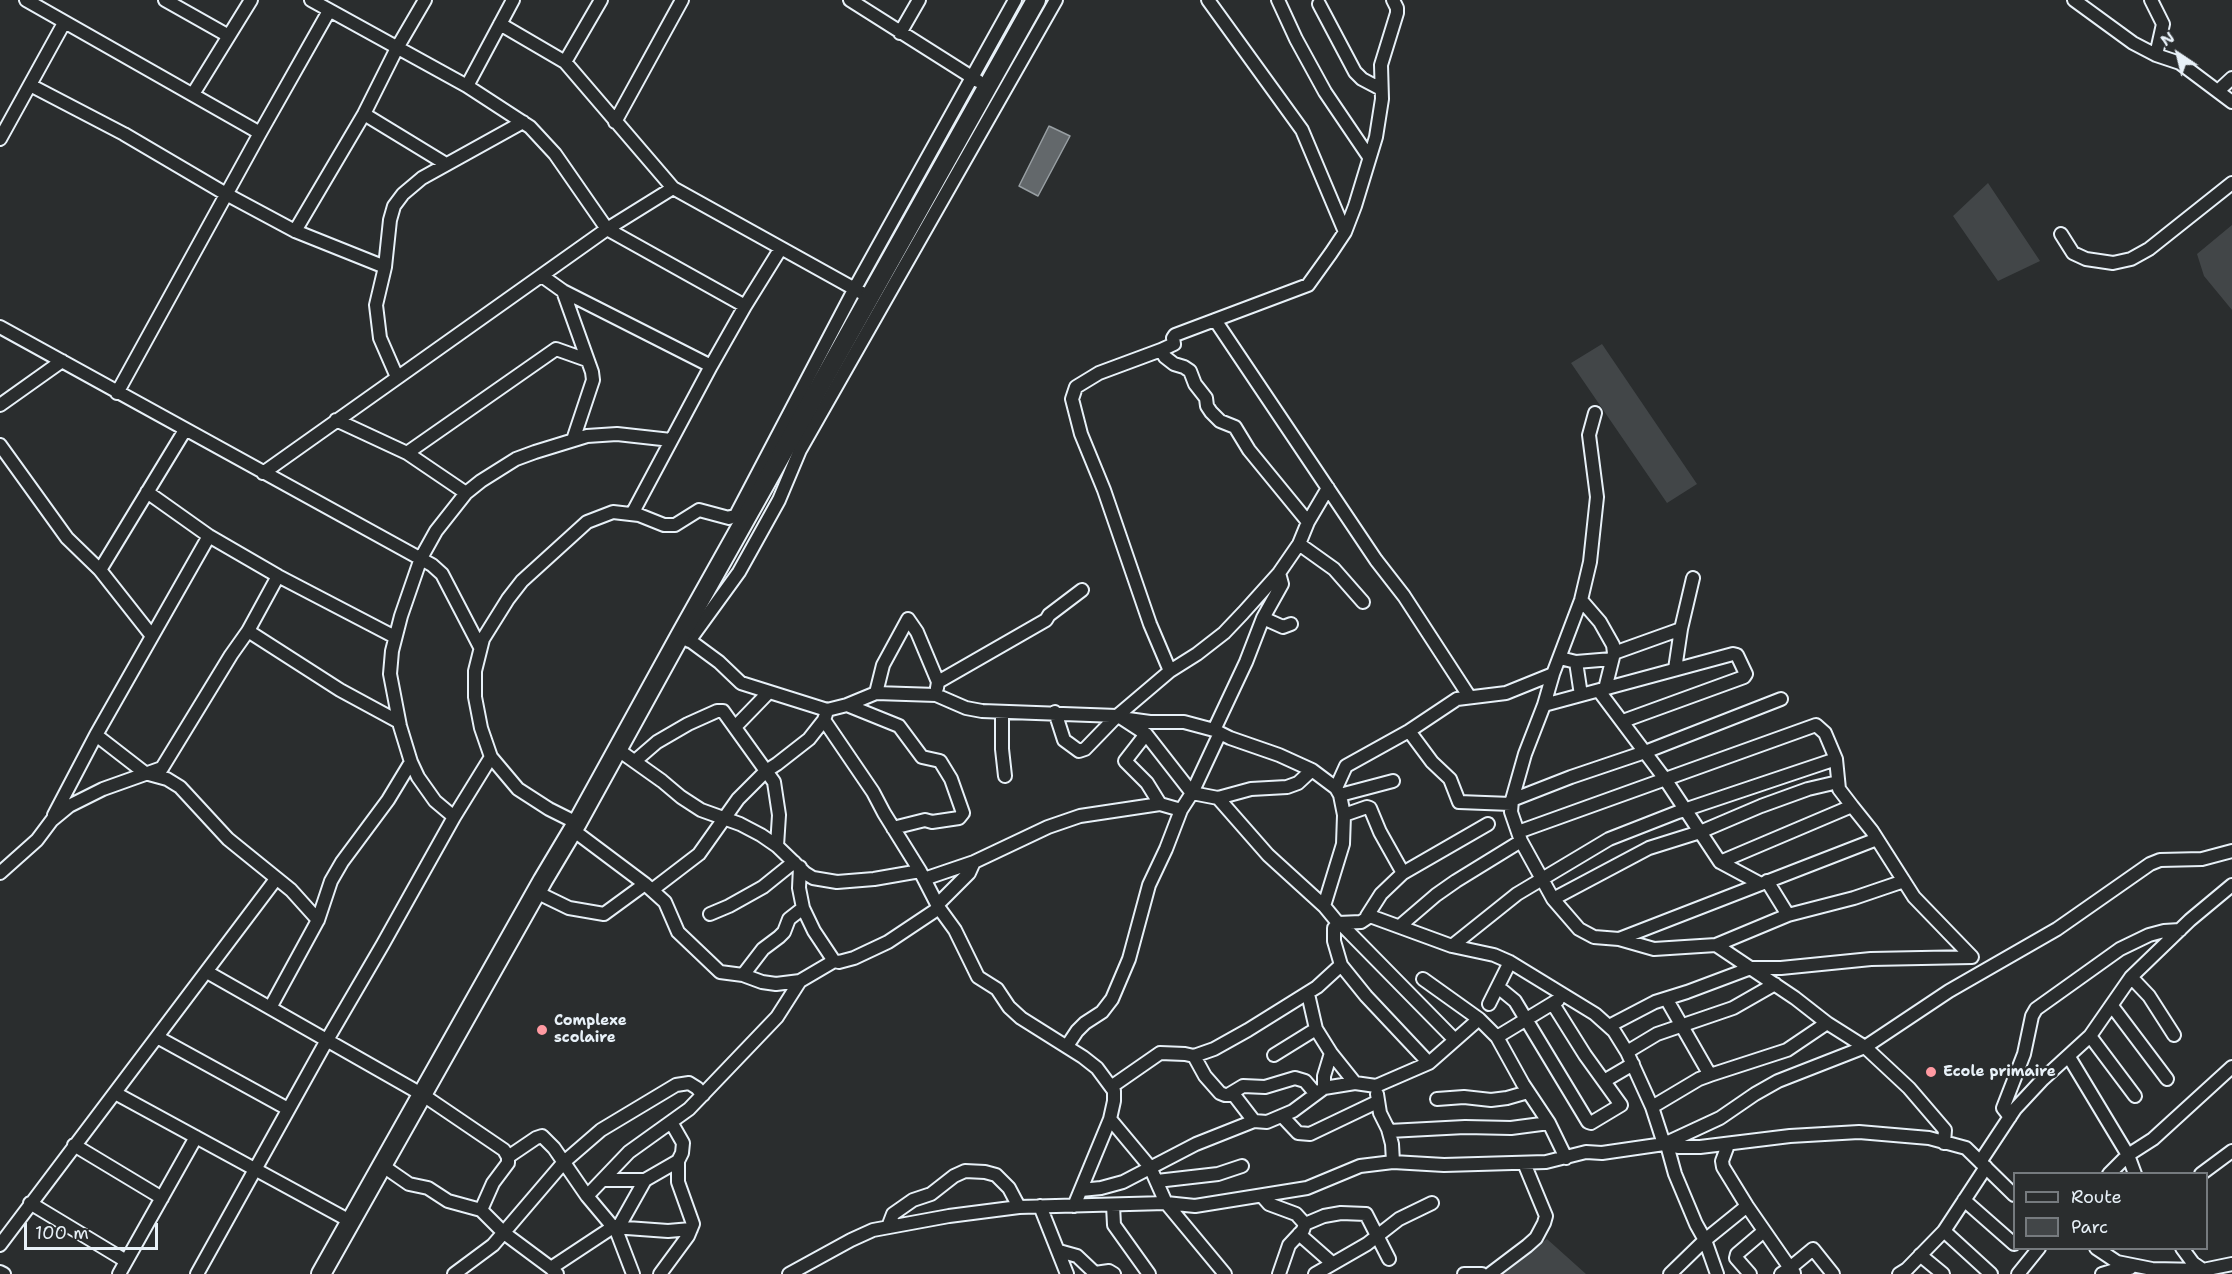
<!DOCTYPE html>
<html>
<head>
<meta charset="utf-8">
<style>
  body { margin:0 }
  #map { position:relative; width:2232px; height:1274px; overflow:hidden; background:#2a2d2e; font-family:"Shantell Sans",sans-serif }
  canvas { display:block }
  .legend { position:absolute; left:2013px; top:1172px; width:195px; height:78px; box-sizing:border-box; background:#2a2d2e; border:2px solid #767b7f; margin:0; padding:8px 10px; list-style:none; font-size:18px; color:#e8f1f8 }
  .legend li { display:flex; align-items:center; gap:12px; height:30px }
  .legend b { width:30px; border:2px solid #767b7f }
  .north { position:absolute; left:2148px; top:24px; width:60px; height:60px; -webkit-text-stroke:4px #2a2d2e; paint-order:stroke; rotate:325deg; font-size:16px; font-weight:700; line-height:24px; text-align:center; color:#e8f1f8 }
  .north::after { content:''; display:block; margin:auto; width:21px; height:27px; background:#e8f1f8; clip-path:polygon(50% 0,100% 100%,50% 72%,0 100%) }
  .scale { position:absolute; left:24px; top:1223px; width:134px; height:27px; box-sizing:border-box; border:3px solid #e8f1f8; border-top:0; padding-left:8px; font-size:18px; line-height:21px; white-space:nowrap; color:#e8f1f8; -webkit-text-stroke:4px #2a2d2e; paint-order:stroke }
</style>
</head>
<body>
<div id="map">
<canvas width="2232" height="1274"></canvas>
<ul class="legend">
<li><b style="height:8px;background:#2a2d2e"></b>Route</li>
<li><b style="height:16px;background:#424648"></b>Parc</li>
</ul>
<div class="north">N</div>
<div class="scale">100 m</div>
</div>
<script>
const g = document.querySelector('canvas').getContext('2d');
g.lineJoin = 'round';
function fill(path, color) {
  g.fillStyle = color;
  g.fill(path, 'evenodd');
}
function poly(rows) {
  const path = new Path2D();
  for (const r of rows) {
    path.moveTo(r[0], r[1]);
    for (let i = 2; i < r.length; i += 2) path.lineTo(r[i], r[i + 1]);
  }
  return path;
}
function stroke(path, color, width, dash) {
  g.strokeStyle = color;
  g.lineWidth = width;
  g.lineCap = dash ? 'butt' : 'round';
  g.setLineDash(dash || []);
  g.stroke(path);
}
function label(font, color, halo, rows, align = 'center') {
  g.font = font + ' "Shantell Sans",sans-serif';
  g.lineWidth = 5;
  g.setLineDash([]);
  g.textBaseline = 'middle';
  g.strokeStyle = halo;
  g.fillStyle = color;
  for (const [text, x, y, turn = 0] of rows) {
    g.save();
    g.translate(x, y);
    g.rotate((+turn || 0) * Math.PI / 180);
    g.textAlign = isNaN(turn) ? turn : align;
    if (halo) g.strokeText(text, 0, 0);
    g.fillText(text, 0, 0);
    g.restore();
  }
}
const green = poly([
  [1988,183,2040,261,1998,281,1953,216],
  [2232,225,2232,310,2204,276,2197,254],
  [1602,344,1697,484,1667,503,1571,363],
  [1547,1239,1586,1274,1497,1274]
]);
const water = poly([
  [1049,126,1070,136,1038,196,1019,186,1049,126]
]);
const minor = poly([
  [26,0,260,133],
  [165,0,227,35],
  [311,0,467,86,530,127,555,154,607,229,745,306],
  [850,0,978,81],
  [1208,0,1302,130,1345,232],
  [1278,0,1296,39,1325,92,1369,157],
  [2074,0,2133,43,2156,55,2180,63,2232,102],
  [2151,0,2163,24,2156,55],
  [1319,4,1355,72,1362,79,1381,89],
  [500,24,565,62,673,188,862,293],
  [900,33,919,0],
  [565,62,601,0],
  [30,85,124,134,226,194,295,231,385,267],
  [467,86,513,0],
  [2218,91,2232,78],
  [193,94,251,0],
  [364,114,446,164],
  [615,122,682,0],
  [0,139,64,23],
  [295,231,364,114,397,48,425,0],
  [2061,234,2073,253,2086,259,2113,263,2131,259,2149,249,2232,183],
  [542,276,563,291,711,366],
  [563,291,592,372,593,380,573,440],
  [1215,320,1376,560,1404,596,1469,696],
  [0,327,432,565,442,574,480,647],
  [1161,350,1174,344,1173,338,1175,335,1308,285,1331,253,1345,232,1355,206,1376,137,1382,99,1381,65,1397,13,1397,8,1393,0],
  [397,377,380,338,376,305,385,267,390,220,394,206,403,194,422,178,523,122],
  [117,393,260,133,329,11],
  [0,405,62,361],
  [1595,413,1589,435,1597,497,1590,562,1581,600,1553,674,1544,705,1525,754,1512,800,1511,812,1521,841,1553,899,1579,929,1594,937,1619,939,1654,949,1716,945,1795,998,1827,1023,1865,1047,1909,1088,1945,1130,1944,1143],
  [336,420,407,453,466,493],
  [0,445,67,538,100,570,152,636],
  [407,453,556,349,587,360],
  [263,473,607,229,673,188],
  [147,492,209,536,278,576,395,637],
  [632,514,711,366,745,306,781,248],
  [1299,544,1334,569,1363,602],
  [100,570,185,430],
  [1581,600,1600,622,1613,645,1614,653,1605,689],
  [1263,618,1283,627,1291,624],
  [248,631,340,690,399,722],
  [681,634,719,662,741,683,827,710,847,705,876,693,936,695,966,708,982,711,1117,716,1123,719,1146,734,1192,793,1218,798,1268,855,1324,906,1338,923,1361,922,1370,916,1452,946,1494,955,1510,962,1595,1014,1614,1031,1627,1052,1652,1107,1664,1144],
  [689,641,739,572,779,500,800,450,1056,0],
  [1614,653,1681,629],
  [1560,658,1576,662,1581,695],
  [1576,662,1612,659],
  [1675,669,1681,629,1693,578],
  [1170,671,1150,624,1104,490,1081,434,1072,399,1076,387,1099,373,1161,350,1165,357,1174,364,1184,367,1190,371,1195,384,1206,398,1207,406,1211,412,1220,421,1235,427,1249,450,1308,522],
  [938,682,1046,620,1049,615,1082,590],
  [1599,691,1665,779,1720,862,1852,806,1872,831,1914,897,1972,957,1871,959,1781,968,1751,968,1687,992,1655,1002,1609,1026],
  [876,693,883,665,908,619,917,632,938,682,937,688],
  [847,705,899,726,922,757,940,761,951,779,963,813,959,818,932,822,925,820,893,828],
  [1544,705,1733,654,1737,655,1746,674,1744,677,1623,721],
  [1002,712,1002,749,1005,776],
  [1055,712,1064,740,1079,751,1085,749,1117,716,1170,671,1197,654,1224,633,1243,613,1279,573,1299,544,1308,522,1328,488],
  [1128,719,1150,722,1184,722,1214,730,1230,738,1279,755,1312,770,1336,788],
  [824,720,873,792,884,813,920,871,939,908,955,930,978,977,997,989,1009,1007,1021,1018,1083,1057,1097,1068,1114,1091,1114,1101,1110,1119,1074,1206],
  [736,726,769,692],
  [1214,730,1246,662,1263,618,1282,584,1279,573],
  [1409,731,1432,762,1450,779,1459,802,1511,804],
  [1146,734,1125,761,1147,783,1160,804],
  [96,735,145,773,167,779,180,787,228,839,291,890,318,920],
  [617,749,662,781,681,797,701,810,740,824,761,835,777,846,805,873,813,878,837,882,874,879,920,871],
  [635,761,657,742,688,724,717,711,723,711,774,782,779,815,777,846],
  [1340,795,1393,781],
  [1218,798,1251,789,1287,787,1298,783,1312,770],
  [1512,800,1571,777,1645,752,1781,699],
  [54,815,96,735,209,536],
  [1344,815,1367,807,1370,808,1380,832,1403,873],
  [454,817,435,801,418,777,411,762,400,726,390,674,392,651,401,616,421,558,436,531,466,493,481,481,516,459,535,452,587,436,617,434,671,440],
  [577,823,549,809,518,789,491,757,481,728,475,697,475,671,483,639,508,599,522,581,587,522,613,512,639,515,664,525,675,525,699,510,729,518,736,515,855,288,1015,0],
  [573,830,645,884,665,902,678,932,720,972,743,975,762,982,776,984,800,981],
  [1518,832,1816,725,1825,733,1836,759,1839,789,1852,806],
  [1720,862,1761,884],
  [800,867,799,888,803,908,814,931,834,961],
  [0,873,37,840,52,820,69,806,103,789,162,768,231,655,248,631,278,576],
  [924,879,974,862,1048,827,1080,816,1160,804,1181,810],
  [1767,881,1788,915],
  [652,890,699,854,738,799,766,771,777,764,809,739,824,720,826,714],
  [536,892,569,908,604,914,645,884],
  [1553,899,1649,848,1700,832,1761,806,1808,789,1838,782],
  [937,905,969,873,974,862],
  [1324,906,1343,844,1344,815,1340,795,1336,788,1346,766,1409,731,1457,699,1506,693,1553,674],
  [710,914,729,906,763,887,794,862],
  [1367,916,1381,894,1403,873,1488,824],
  [1340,923,1454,1039],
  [1401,925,1436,895,1456,881,1521,841],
  [1619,939,1877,839],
  [1716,945,1788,915,1854,898,1904,881],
  [1452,946,1517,894,1609,839,1678,812,1836,759],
  [1341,965,1366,996,1429,1063],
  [207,972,423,1095,504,1150,508,1157,508,1163,493,1183,481,1210],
  [743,975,763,949,779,937,784,932,789,919,803,908],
  [2131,977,2149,996,2174,1035],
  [1423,979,1479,1019,1497,1037,1523,1084,1549,1123,1566,1158],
  [1498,987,1515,1001,1588,1122,1591,1123,1621,1105,1585,1055,1553,1004],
  [1308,994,1316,1029,1331,1053,1355,1083],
  [1667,1000,1710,1075,1787,1050,1827,1023],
  [1489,1004,1510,962],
  [2112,1006,2167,1079],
  [270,1008,318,920,331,881,342,862,388,800,411,762],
  [2090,1036,2135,1096],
  [157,1037,288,1109],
  [1497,1037,1558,1000],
  [1067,1046,1077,1031,1085,1023,1102,1012,1112,999,1129,959,1149,885,1166,849,1181,810,1192,793,1220,733],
  [1627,1052,1657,1034,1733,1008,1775,984],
  [1274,1055,1316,1029],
  [1194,1056,1214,1049,1248,1030,1317,987,1341,965,1334,941,1334,928,1339,923],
  [2069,1057,2128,1155,2135,1174],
  [1604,1081,1633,1064],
  [1111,1087,1160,1053,1185,1054,1194,1056,1205,1076,1220,1093,1225,1095,1234,1095,1254,1121,1267,1122,1293,1111,1324,1088,1355,1083,1376,1086,1429,1063,1479,1019],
  [1324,1088,1324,1076,1331,1053],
  [115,1093,350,1221],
  [1377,1094,1380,1113,1388,1129,1392,1144,1393,1162],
  [1228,1095,1243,1086,1265,1087,1295,1078,1305,1081,1316,1094],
  [1437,1099,1464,1097,1491,1100,1507,1098,1528,1092],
  [1652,1107,1699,1079,1710,1075],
  [1282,1116,1298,1133,1310,1134,1377,1102],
  [2010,1117,2003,1108,2024,1054,2032,1016,2036,1009,2120,949,2149,935,2164,931,2180,930],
  [1110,1119,1150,1167,1166,1203,1225,1274],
  [1389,1131,1465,1127,1511,1128,1549,1123],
  [1664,1144,1678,1147,1700,1147,1790,1136,1859,1132,1929,1138,1966,1148,2014,1195],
  [74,1145,162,1198],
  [1667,1145,1675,1174,1696,1224,1705,1240,1717,1274],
  [1728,1145,1722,1161,1723,1167,1747,1206,1790,1268,1781,1274],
  [508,1157,536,1138,542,1136,554,1148,587,1196,613,1227,668,1231,691,1229],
  [1980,1162,2015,1109,2043,1079,2090,1036,2131,977,2190,920,2232,885],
  [383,1166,409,1184,428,1188,448,1201,481,1210,504,1233,551,1268,557,1274],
  [2109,1174,2128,1155,2153,1139,2232,1067],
  [2201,1174,2232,1151],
  [603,1180,645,1180],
  [1157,1181,1218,1174,1242,1166],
  [1081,1190,1101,1188,1123,1182,1196,1144,1254,1121],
  [587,1196,629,1152,689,1109,777,1017,800,981,834,961,839,962,854,958,888,942,939,908],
  [1262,1196,1269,1204,1296,1214,1305,1224],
  [1964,1200,2014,1244],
  [30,1203,126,1261],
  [1113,1205,1114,1225,1149,1274],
  [1040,1206,1067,1274],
  [615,1227,633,1274],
  [888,1227,893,1214,913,1200,931,1194,954,1176,965,1171,985,1172,996,1175,1009,1188,1019,1207],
  [618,1228,645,1180,678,1161],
  [1944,1231,1991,1274],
  [1299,1234,1332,1263],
  [0,1245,276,879],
  [2096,1248,2117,1262,2152,1269,2203,1270,2232,1264],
  [2182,1248,2193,1263,2203,1270],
  [1059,1251,1077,1256,1095,1273,1109,1271,1114,1274],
  [1920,1255,1943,1274],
  [551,1268,613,1227],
  [0,1272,4,1274],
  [1794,1273,1790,1268,1813,1249,1833,1274],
  [119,1274,196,1137],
  [197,1274,327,1040,383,944,454,817,491,757],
  [454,1274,493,1245,564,1162,601,1130,676,1085,689,1083,697,1088,703,1095],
  [660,1274,688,1236,693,1224,678,1182,678,1161,682,1153,683,1143,671,1122],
  [789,1274,851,1240,873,1230,949,1216,1019,1207,1166,1203,1195,1206,1307,1188,1360,1166,1393,1162,1444,1165,1546,1162,1586,1152,1602,1153,1664,1144,1720,1118,1755,1094,1778,1081,1865,1047,1949,991,2057,929,2150,864,2160,860,2202,859,2232,851],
  [1279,1274,1289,1245,1303,1230,1305,1224,1324,1216,1341,1213,1366,1214,1389,1259],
  [1315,1274,1367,1244,1399,1219,1432,1203],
  [1464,1274,1482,1274],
  [1490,1274,1527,1246,1536,1238,1544,1223,1546,1216,1524,1163],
  [1670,1274,1705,1240,1747,1206],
  [1750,1274,1736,1258,1737,1254,1764,1231],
  [1899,1274,1907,1269,1944,1231,1986,1167],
  [2018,1274,2039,1248],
  [2102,1274,2118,1269,2130,1268]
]);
const highway = poly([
  [321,1274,543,880,577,823,681,634,1036,0]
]);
const markers = [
  [542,1030,6,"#ff9aa2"],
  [1931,1072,6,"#ff9aa2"]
];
const poiNames = [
  ["Complexe",554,1021],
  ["scolaire",554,1038],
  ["Ecole primaire",1943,1072]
];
fill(green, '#424648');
fill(water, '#63686b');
stroke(water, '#989fa3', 1.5);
stroke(minor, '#e8f1f8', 16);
stroke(highway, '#e8f1f8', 22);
stroke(minor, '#2a2d2e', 12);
stroke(highway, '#2a2d2e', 18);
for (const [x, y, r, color] of markers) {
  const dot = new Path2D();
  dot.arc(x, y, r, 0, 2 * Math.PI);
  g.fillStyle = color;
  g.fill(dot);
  stroke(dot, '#2a2d2e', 2);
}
label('bold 15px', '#e8f1f8', '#2a2d2e', poiNames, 'left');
</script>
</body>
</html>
